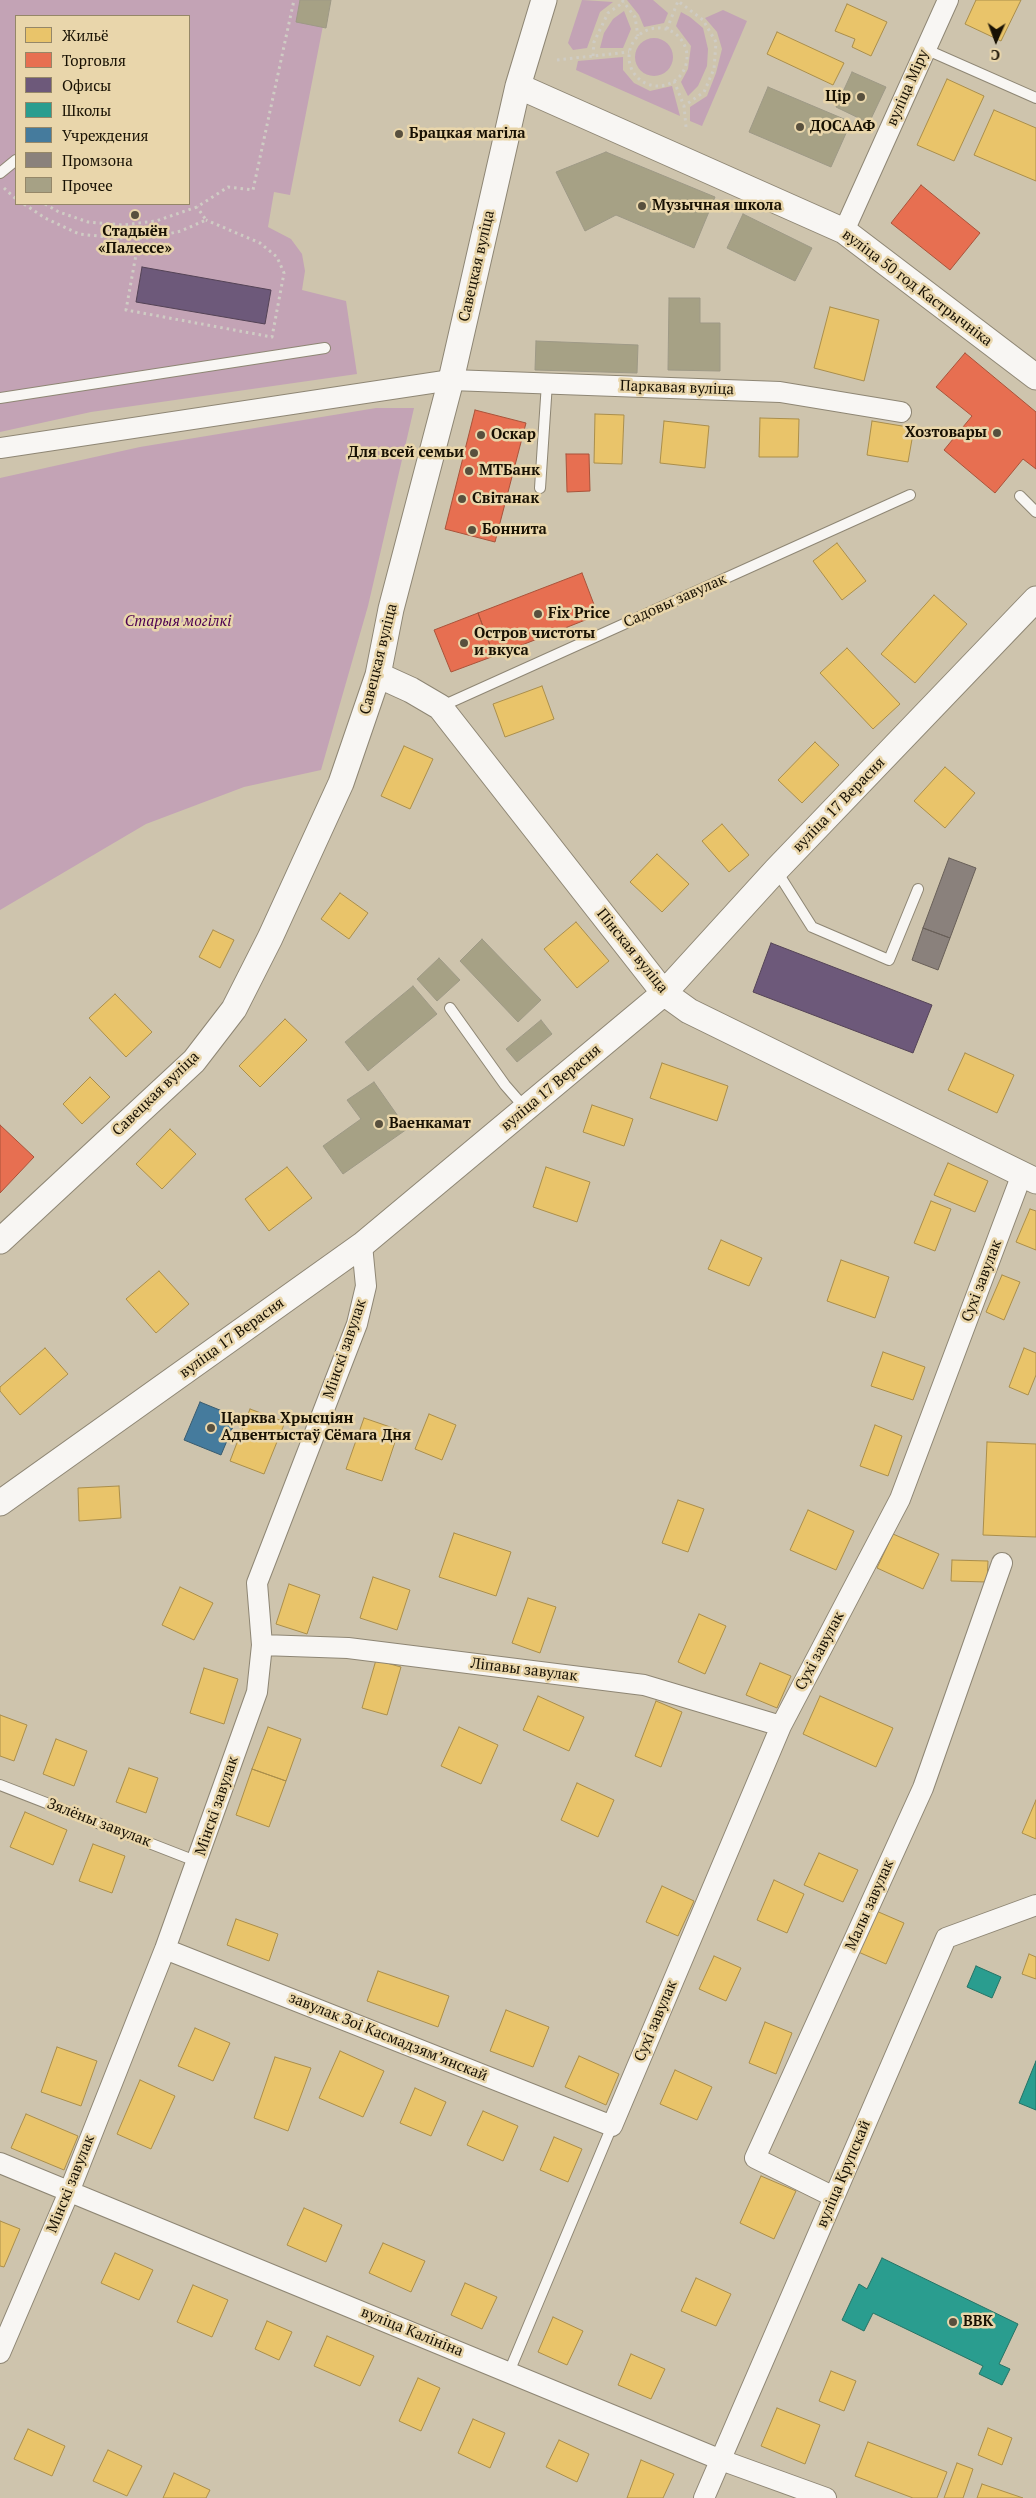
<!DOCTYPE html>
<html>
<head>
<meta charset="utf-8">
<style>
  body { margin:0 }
  #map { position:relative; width:1036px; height:2498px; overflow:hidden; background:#cec4ad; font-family:"PT Serif",serif }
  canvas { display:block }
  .legend { position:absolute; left:15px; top:15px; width:175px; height:190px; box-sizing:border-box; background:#e9d6ab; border:1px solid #958768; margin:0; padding:6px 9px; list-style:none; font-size:15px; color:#181103 }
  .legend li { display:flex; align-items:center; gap:10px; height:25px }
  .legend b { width:25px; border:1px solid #958768 }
  .north { position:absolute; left:971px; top:15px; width:50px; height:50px; -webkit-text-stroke:4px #e9d6ab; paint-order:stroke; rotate:182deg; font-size:14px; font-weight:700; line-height:20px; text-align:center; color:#181103 }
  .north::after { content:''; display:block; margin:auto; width:18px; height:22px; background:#181103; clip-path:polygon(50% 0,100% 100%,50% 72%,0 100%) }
</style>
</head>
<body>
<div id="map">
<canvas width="1036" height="2498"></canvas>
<ul class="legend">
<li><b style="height:14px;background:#e9c46a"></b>Жильё</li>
<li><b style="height:14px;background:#e76f51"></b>Торговля</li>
<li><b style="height:14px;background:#6d597a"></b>Офисы</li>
<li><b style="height:14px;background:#2a9d8f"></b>Школы</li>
<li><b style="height:14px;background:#457b9d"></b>Учреждения</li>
<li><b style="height:14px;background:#8a817c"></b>Промзона</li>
<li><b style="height:14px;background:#a6a185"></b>Прочее</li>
</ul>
<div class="north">С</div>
</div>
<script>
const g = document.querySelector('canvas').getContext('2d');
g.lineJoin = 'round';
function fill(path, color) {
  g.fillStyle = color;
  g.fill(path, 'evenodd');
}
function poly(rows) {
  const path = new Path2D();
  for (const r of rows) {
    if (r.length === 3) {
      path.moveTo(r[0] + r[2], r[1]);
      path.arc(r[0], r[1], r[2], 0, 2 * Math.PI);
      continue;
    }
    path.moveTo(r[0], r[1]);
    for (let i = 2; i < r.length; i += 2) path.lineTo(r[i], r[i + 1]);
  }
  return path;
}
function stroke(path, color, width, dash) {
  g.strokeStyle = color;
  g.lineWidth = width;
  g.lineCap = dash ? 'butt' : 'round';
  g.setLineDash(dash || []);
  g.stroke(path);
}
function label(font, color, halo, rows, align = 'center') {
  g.font = font + ' "PT Serif",serif';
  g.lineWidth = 5;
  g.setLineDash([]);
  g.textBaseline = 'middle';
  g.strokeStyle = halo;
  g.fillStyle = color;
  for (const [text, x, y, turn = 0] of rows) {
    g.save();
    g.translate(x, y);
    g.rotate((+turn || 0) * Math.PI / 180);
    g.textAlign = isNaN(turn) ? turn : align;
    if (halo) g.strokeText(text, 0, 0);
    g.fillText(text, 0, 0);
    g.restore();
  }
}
const green = poly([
  [0,0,328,0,290,195,274,192,268,227,291,239,302,254,305,271,302,290,346,301,357,374,91,412,0,432],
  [16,16,189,16,189,204,16,204],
  [582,0,613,2,600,12,587,48,573,50,568,43],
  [627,0,653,0,668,13,664,23,644,27,639,15],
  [723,10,747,21,702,126,690,121,690,107,707,96,716,73,722,49,717,32,705,18],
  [624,11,631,29,623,48,600,48,604,33,613,19],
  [681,12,690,17,703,28,708,49,707,66,698,86,688,96,681,82,688,69,691,46,676,26],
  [654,57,19],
  [623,57,623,70,634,83,650,91,672,86,680,116,576,70,578,61],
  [376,408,414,408,368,606,321,770,244,787,146,824,0,910,0,478,140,447]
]);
const homes = poly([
  [976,0,1021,0,1001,41,965,24,976,0],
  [847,4,887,22,871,56,852,47,855,39,835,31,847,4],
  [777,32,844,63,833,85,767,54,777,32],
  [947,79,984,96,954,161,917,145,947,79],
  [994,110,1036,128,1036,181,974,155,994,110],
  [830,307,879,320,864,381,814,368,830,307],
  [595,414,624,415,622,464,594,463,595,414],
  [760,418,799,419,798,457,759,457,760,418],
  [664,421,709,426,705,468,660,463,664,421],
  [872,421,914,428,908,462,867,455,872,421],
  [837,543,866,581,842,600,813,561,837,543],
  [934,595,967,624,915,683,881,654,934,595],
  [847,648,900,704,873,729,820,673,847,648],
  [542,686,554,719,505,737,493,704,542,686],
  [815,742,839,765,802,803,778,780,815,742],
  [404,746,433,759,410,809,381,796,404,746],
  [945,767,975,793,945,828,914,801,945,767],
  [722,824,749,855,729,872,702,841,722,824],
  [657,854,689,884,662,912,630,882,657,854],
  [340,893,368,913,349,939,321,919,340,893],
  [576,922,609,961,577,988,544,949,576,922],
  [213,930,234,940,220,968,199,957,213,930],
  [115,994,152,1032,126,1057,89,1018,115,994],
  [285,1019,307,1040,260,1087,239,1066,285,1019],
  [965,1053,1014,1075,997,1113,948,1090,965,1053],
  [662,1063,728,1086,717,1121,650,1098,662,1063],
  [90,1077,110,1097,82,1124,63,1104,90,1077],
  [592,1105,633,1119,624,1146,583,1132,592,1105],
  [170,1129,196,1154,162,1189,136,1164,170,1129],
  [948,1163,988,1181,975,1212,934,1195,948,1163],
  [287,1167,312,1198,269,1231,245,1199,287,1167],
  [546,1167,590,1182,577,1222,533,1207,546,1167],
  [931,1201,951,1209,935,1251,914,1243,931,1201],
  [1030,1209,1036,1211,1036,1250,1016,1242,1030,1209],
  [721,1240,762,1258,749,1286,708,1269,721,1240],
  [841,1260,889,1277,875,1318,827,1301,841,1260],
  [159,1271,189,1304,156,1333,126,1299,159,1271],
  [1002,1275,1020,1282,1004,1320,986,1312,1002,1275],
  [45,1348,68,1374,20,1415,0,1391,0,1387,45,1348],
  [1024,1348,1036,1353,1036,1375,1028,1395,1009,1387,1024,1348],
  [883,1352,925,1367,913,1400,871,1386,883,1352],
  [250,1409,285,1422,264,1474,230,1461,250,1409],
  [429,1414,456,1425,442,1460,415,1449,429,1414],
  [364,1418,399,1430,382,1481,346,1469,364,1418],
  [875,1425,902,1436,888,1476,860,1466,875,1425],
  [987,1442,1036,1444,1036,1537,983,1535,987,1442],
  [119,1486,121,1518,79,1521,78,1488,119,1486],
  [678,1500,704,1509,688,1552,662,1543,678,1500],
  [808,1510,854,1531,836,1570,790,1550,808,1510],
  [454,1533,511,1552,496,1596,439,1577,454,1533],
  [893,1534,939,1554,923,1589,877,1568,893,1534],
  [952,1560,988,1561,987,1582,951,1581,952,1560],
  [373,1577,410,1590,397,1630,360,1618,373,1577],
  [289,1584,320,1595,307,1634,276,1624,289,1584],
  [180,1587,213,1603,194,1640,162,1625,180,1587],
  [528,1598,556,1607,540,1653,512,1643,528,1598],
  [699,1614,726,1626,705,1674,678,1662,699,1614],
  [376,1660,401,1667,387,1715,362,1708,376,1660],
  [760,1663,791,1676,777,1708,746,1695,760,1663],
  [204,1668,238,1679,224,1724,190,1713,204,1668],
  [538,1696,584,1717,569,1751,523,1730,538,1696],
  [820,1696,893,1728,876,1767,803,1734,820,1696],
  [656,1701,682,1712,661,1767,635,1756,656,1701],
  [0,1715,27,1725,14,1761,0,1756,0,1715],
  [268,1727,301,1739,286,1781,252,1769,268,1727],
  [459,1727,498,1745,481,1784,441,1766,459,1727],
  [56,1739,87,1751,74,1786,43,1774,56,1739],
  [129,1768,158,1778,146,1813,116,1802,129,1768],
  [252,1769,286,1781,269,1827,236,1815,252,1769],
  [577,1783,614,1800,598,1837,561,1820,577,1783],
  [1036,1800,1036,1839,1022,1833,1036,1800],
  [25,1812,67,1830,53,1865,10,1847,25,1812],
  [93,1844,125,1856,112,1893,79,1881,93,1844],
  [819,1853,858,1870,843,1902,804,1885,819,1853],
  [774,1880,804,1894,787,1933,757,1920,774,1880],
  [662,1886,694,1901,678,1936,646,1922,662,1886],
  [874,1910,904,1923,886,1964,856,1951,874,1910],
  [236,1919,278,1934,269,1961,227,1945,236,1919],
  [1029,1954,1036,1957,1036,1979,1022,1974,1029,1954],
  [714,1956,741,1968,726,2001,699,1989,714,1956],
  [378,1971,449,1996,438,2027,367,2001,378,1971],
  [506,2010,549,2027,533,2067,490,2051,506,2010],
  [765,2022,792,2033,776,2074,749,2063,765,2022],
  [195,2028,230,2043,213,2081,178,2066,195,2028],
  [57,2047,97,2061,81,2106,41,2092,57,2047],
  [340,2051,384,2071,363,2117,319,2098,340,2051],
  [579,2056,619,2074,606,2105,565,2087,579,2056],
  [275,2057,311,2068,288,2131,254,2118,275,2057],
  [675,2070,712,2087,697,2120,660,2104,675,2070],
  [140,2080,175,2096,151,2149,117,2134,140,2080],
  [415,2088,446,2102,431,2136,400,2123,415,2088],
  [483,2111,518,2126,503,2161,467,2145,483,2111],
  [26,2114,78,2136,64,2170,11,2148,26,2114],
  [554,2137,582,2149,568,2182,540,2170,554,2137],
  [761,2176,796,2191,774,2239,740,2223,761,2176],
  [304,2208,342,2225,326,2262,287,2245,304,2208],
  [0,2221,20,2229,4,2267,0,2266,0,2221],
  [383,2243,425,2261,411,2292,369,2273,383,2243],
  [115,2253,153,2270,139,2300,101,2283,115,2253],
  [696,2278,731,2294,716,2326,681,2311,696,2278],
  [465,2283,497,2297,482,2329,451,2315,465,2283],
  [193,2285,228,2300,212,2337,177,2322,193,2285],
  [553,2317,583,2331,567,2365,538,2352,553,2317],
  [267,2321,292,2332,279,2360,255,2349,267,2321],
  [327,2336,374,2356,360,2386,314,2366,327,2336],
  [631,2354,665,2369,651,2399,618,2385,631,2354],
  [831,2371,856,2381,844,2411,819,2401,831,2371],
  [418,2378,440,2388,421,2431,399,2421,418,2378],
  [777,2408,820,2425,805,2464,761,2446,777,2408],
  [473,2419,505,2433,490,2468,458,2453,473,2419],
  [988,2428,1012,2438,1002,2465,978,2455,988,2428],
  [28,2429,65,2446,52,2476,14,2459,28,2429],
  [559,2440,589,2454,577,2482,546,2467,559,2440],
  [868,2442,947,2472,937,2498,913,2498,855,2476,868,2442],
  [108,2450,142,2466,127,2496,93,2481,108,2450],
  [641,2460,674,2474,663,2498,627,2498,641,2460],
  [957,2463,973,2469,963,2498,944,2498,957,2463],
  [174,2473,210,2490,206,2498,163,2498,174,2473],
  [982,2484,1023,2498,977,2498,982,2484]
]);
const shops = poly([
  [921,185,980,233,950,270,891,223,921,185],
  [965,353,1036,412,1036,469,1023,459,995,493,944,450,972,416,936,387,965,353],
  [475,410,526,423,495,542,445,529,475,410],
  [566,454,589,454,590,491,567,492,566,454],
  [582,573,598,615,494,656,478,613,582,573],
  [478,613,494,656,451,672,434,630,478,613],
  [0,1125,34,1157,0,1193,0,1125]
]);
const offices = poly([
  [142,267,271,290,265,324,136,302,142,267],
  [771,943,932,1005,913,1053,753,992,771,943]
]);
const schools = poly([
  [976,1966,1001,1977,992,1998,967,1987,976,1966],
  [1036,2061,1036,2110,1019,2103,1036,2061],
  [882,2258,1018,2324,999,2364,1010,2369,1002,2385,979,2374,983,2366,873,2313,864,2331,842,2320,859,2284,867,2289,882,2258]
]);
const public = poly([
  [200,1402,237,1417,221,1455,184,1440,200,1402]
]);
const industry = poly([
  [949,858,976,868,950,938,923,928,949,858],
  [923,928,950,938,938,970,912,960,923,928]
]);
const building = poly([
  [300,0,331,0,326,28,296,22,300,0],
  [852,72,886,87,869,123,836,107,852,72],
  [768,87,851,122,831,167,749,132,768,87],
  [606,152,715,197,694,248,616,215,585,231,556,172,606,152],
  [743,214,812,248,795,281,727,248,743,214],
  [669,298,700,298,700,323,720,323,720,371,668,370,669,298],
  [536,341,638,345,637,373,535,370,536,341],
  [482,939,541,1000,518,1022,460,961,482,939],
  [439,958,460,980,437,1001,417,979,439,958],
  [413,986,437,1014,368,1071,345,1042,413,986],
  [541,1020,552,1034,517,1062,506,1049,541,1020],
  [374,1082,407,1129,343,1174,323,1146,361,1119,347,1100,374,1082]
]);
const path = poly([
  [622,0,635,17,638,36],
  [658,57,29],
  [667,29,678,1,703,20,716,42,714,69,704,92,684,106],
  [593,56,594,42,608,13,624,2],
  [557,60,629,52],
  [674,81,684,106,686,127],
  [4,188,16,199],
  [24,204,45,218,79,234,118,238,150,238,181,231,206,220,197,207],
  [45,204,59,212,88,222,123,225,156,221,197,207,228,187,253,190,294,0],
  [139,238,126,310,272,337,284,273,277,257,260,243,206,220]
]);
const service = poly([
  [925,49,1036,98],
  [0,173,16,160],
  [0,398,325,348],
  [540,488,547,383],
  [1020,496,1036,512],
  [440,707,910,495],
  [776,870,812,927,889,960,918,889],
  [450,1008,505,1085,525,1108],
  [0,1785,198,1862],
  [509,2372,612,2126]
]);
const minor = poly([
  [844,231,948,0],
  [0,448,451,380,780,392,901,412],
  [262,1645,348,1648,644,1685,781,1726],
  [165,1949,612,2126,781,1726,900,1499,1022,1174],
  [0,2163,721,2460,826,2498],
  [834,2197,755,2158,923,1788,1002,1563],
  [0,2353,69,2192,165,1949,257,1692,262,1645,257,1583,357,1324,366,1286,362,1245],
  [704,2498,946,1938,1036,1905]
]);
const tertiary = poly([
  [518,86,844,231,1036,377],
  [378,675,411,690,440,707,664,993,689,1011,1036,1181],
  [0,1241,194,1061,234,1009,270,938,341,783,378,675,391,609,451,380,518,86,544,0],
  [0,1503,362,1245,664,993,776,870,1036,599]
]);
const markers = [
  [861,97,5,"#58503e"],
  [800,127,5,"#58503e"],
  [399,134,5,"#58503e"],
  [642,206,5,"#58503e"],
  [135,215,5,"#58503e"],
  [997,433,5,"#58503e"],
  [481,435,5,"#58503e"],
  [474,453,5,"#58503e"],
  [469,471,5,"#58503e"],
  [462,499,5,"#58503e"],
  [472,530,5,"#58503e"],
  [538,614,5,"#58503e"],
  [464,643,5,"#58503e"],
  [379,1124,5,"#58503e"],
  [211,1428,5,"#58503e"],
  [953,2322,5,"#58503e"]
];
const streetNames = [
  ["вуліца Міру",908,88,-66],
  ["Савецкая вуліца",477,266,-77],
  ["вуліца 50 год Кастрычніка",917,288,37],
  ["Паркавая вуліца",677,388,2],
  ["Садовы завулак",675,601,-24],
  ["Савецкая вуліца",379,659,-76],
  ["вуліца 17 Верасня",839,805,-46],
  ["Пінская вуліца",632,951,51],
  ["вуліца 17 Верасня",551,1088,-40],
  ["Савецкая вуліца",156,1094,-44],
  ["Сухі завулак",982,1281,-69],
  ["вуліца 17 Верасня",232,1338,-36],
  ["Мінскі завулак",345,1349,-71],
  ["Сухі завулак",820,1651,-62],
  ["Ліпавы завулак",524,1670,7],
  ["Мінскі завулак",217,1806,-71],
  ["Зялёны завулак",99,1823,21],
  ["Малы завулак",870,1905,-66],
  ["Сухі завулак",656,2021,-67],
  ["завулак Зоі Касмадзямʼянскай",388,2037,22],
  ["вуліца Крупскай",844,2174,-67],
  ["Мінскі завулак",71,2184,-68],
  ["вуліца Калініна",412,2332,22]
];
const poiNames = [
  ["Цір",851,97,"right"],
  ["ДОСААФ",810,127],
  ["Брацкая магіла",409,134],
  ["Музычная школа",652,206],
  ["Стадыён",135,232,"center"],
  ["«Палессе»",135,249,"center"],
  ["Хозтовары",987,433,"right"],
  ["Оскар",491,435],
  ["Для всей семьи",464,453,"right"],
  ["МТБанк",479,471],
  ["Світанак",472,499],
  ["Боннита",482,530],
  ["Fix Price",548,614],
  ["Остров чистоты",474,634],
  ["и вкуса",474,651],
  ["Ваенкамат",389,1124],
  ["Царква Хрысціян",221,1419],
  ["Адвентыстаў Сёмага Дня",221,1436],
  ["ВВК",963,2322]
];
const parkNames = [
  ["Старыя могілкі",178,622]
];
fill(green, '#c3a3b5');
fill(homes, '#e9c46a');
stroke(homes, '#aa8e4b', 1);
fill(shops, '#e76f51');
stroke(shops, '#a9533a', 1);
fill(offices, '#6d597a');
stroke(offices, '#544356', 1);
fill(schools, '#2a9d8f');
stroke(schools, '#257365', 1);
fill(public, '#457b9d');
stroke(public, '#385b6f', 1);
fill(industry, '#8a817c');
stroke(industry, '#685f58', 1);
fill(building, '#a6a185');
stroke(building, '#9e9986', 1);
stroke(service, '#8e8674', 12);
stroke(minor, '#8e8674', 22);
stroke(tertiary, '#8e8674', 27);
stroke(path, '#cfccc4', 3, [2.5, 4]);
stroke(service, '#f8f6f3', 10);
stroke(minor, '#f8f6f3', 20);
stroke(tertiary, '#f8f6f3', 25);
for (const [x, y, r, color] of markers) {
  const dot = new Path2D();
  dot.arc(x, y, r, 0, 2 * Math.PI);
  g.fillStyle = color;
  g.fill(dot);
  stroke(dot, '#e9d6ab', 2);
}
label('15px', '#181103', '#e9d6ab', streetNames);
label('bold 15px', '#181103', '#e9d6ab', poiNames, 'left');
label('italic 15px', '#4d0051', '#e9d6ab', parkNames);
</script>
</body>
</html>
